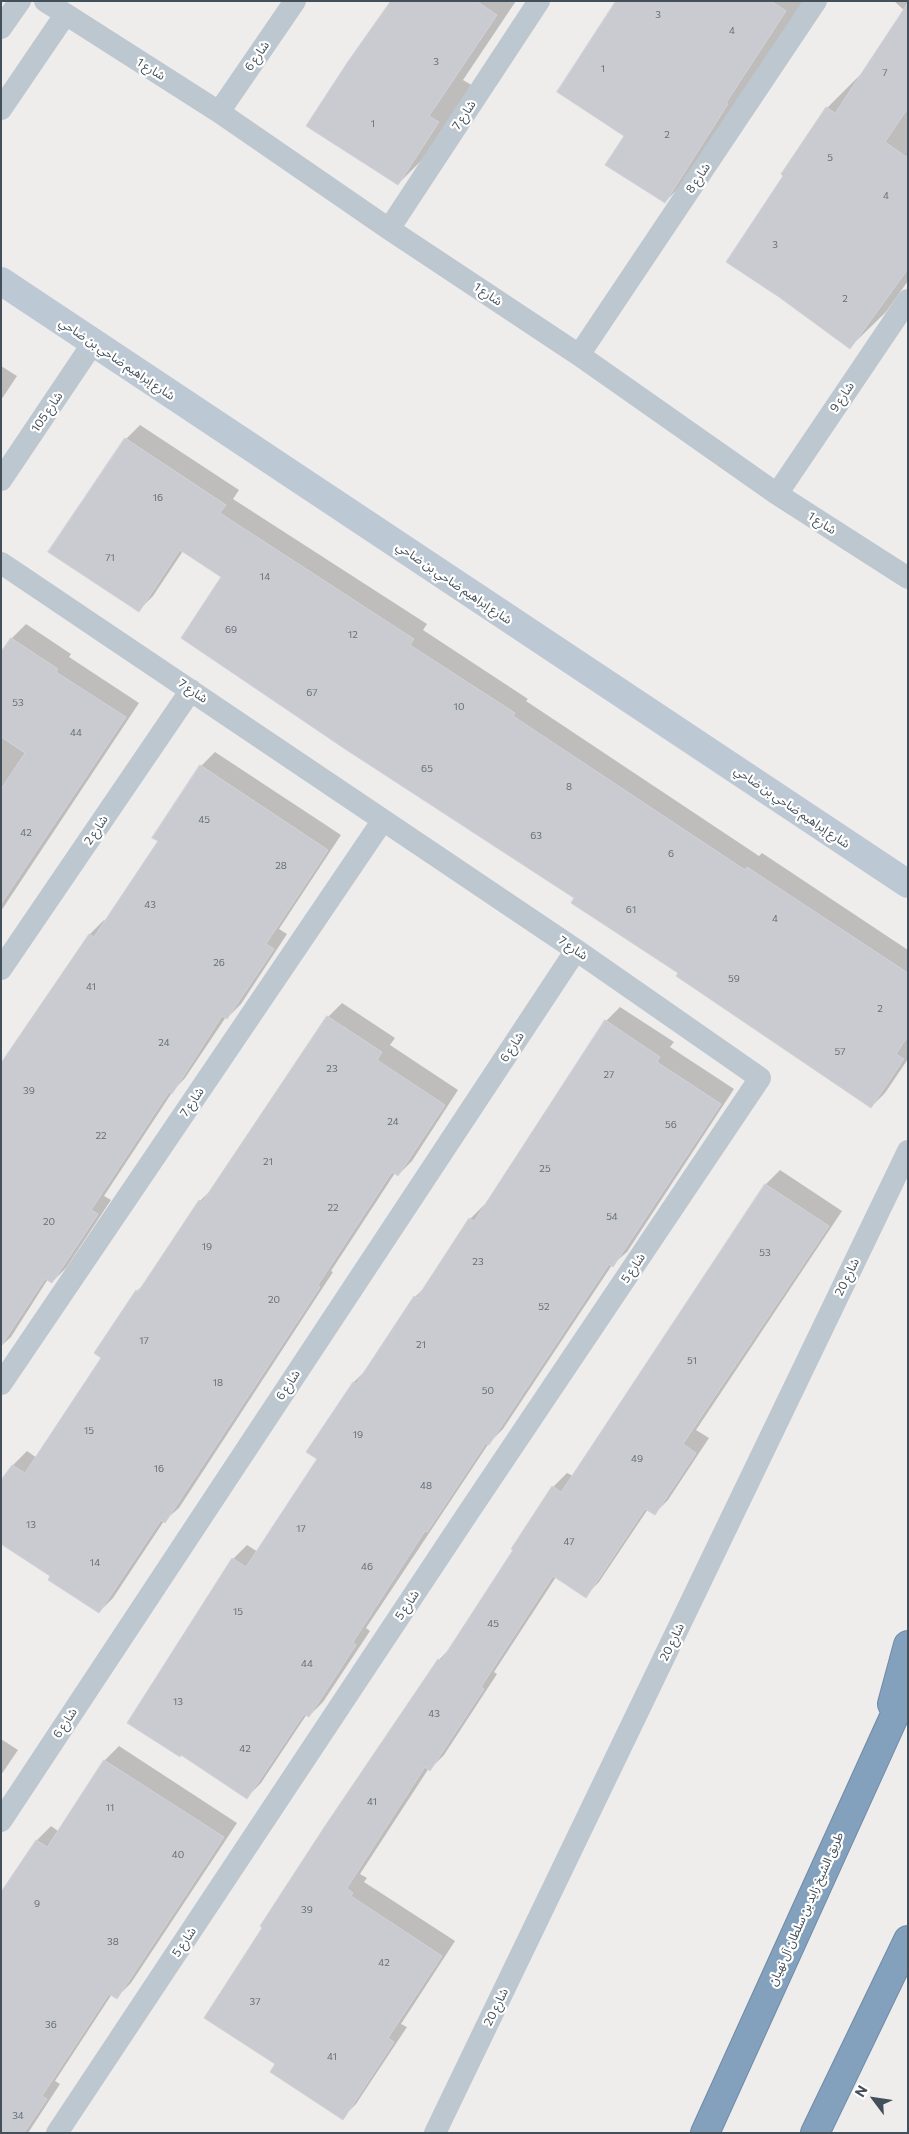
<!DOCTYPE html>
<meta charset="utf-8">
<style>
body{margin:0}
#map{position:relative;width:909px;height:2134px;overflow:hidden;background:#efecec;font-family:Commissioner,sans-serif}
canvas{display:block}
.frame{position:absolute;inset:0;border:2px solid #445059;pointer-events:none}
.north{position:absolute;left:849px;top:2074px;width:50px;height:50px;-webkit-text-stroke:4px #fff;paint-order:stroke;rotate:301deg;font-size:14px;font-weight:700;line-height:20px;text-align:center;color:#445059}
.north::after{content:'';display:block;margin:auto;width:18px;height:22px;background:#445059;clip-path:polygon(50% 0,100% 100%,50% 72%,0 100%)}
</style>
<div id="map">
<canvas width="909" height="2134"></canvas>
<div class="frame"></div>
<div class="north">N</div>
</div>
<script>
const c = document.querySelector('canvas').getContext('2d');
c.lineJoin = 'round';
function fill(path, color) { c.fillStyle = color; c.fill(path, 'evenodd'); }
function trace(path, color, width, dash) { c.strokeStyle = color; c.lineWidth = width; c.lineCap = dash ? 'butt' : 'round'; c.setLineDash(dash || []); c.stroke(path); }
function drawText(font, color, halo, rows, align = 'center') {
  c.font = font + ' Commissioner,"Noto Sans Arabic",sans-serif'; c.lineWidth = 4.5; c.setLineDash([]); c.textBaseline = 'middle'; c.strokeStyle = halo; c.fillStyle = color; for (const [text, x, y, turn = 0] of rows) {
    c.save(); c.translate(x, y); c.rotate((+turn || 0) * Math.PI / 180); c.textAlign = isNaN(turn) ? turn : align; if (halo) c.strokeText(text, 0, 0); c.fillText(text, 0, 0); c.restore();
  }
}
fill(new Path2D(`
 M 391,1 L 516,1 L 463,80 L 473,86 L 434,148 L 398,184 Z
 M 617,1 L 804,1 L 700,166 L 665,202 L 625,135 Z
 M 894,1 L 908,1 L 908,281 L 886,312 L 850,347 L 785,175 L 783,174 L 827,108 L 863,72 L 904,10 Z
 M 1,366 L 17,376 L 1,400 Z
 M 140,425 L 239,490 L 233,499 L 427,624 L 423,630 L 528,699 L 526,701 L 759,856 L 762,853 L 908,950 L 908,1059 L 885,1093 L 871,1107 L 576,898 L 223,577 L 183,551 L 153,596 L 139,610 L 126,439 Z
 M 26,624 L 71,654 L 69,657 L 139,703 L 1,911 L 1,654 L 12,638 Z
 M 215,752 L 341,835 L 279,929 L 287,934 L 241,1004 L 227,1018 L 226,1017 L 185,1078 L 173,1091 L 104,1196 L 111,1200 L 66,1268 L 52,1282 L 48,1279 L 11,1337 L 1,1346 L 1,1065 L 90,934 L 104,920 L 106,922 L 159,841 L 201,766 Z
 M 342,1003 L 395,1038 L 390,1045 L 458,1090 L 412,1161 L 398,1175 L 395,1173 L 331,1271 L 333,1272 L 179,1508 L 164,1521 L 113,1598 L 99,1612 L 52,1576 L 13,1465 L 27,1451 L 37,1458 L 103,1357 L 137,1291 L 146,1282 L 200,1201 L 214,1187 L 328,1017 Z
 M 620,1007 L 674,1042 L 670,1047 L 734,1089 L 627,1252 L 612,1265 L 503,1429 L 489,1443 L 366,1628 L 370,1631 L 323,1702 L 309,1716 L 307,1714 L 261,1783 L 247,1797 L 233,1559 L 247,1545 L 258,1552 L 319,1459 L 308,1452 L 354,1382 L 368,1368 L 415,1297 L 428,1284 L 470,1219 L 484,1205 L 486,1206 L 606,1021 Z
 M 780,1170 L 842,1211 L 696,1430 L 709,1438 L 668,1500 L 654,1514 L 648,1509 L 599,1582 L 585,1596 L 556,1577 L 494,1672 L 497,1674 L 444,1755 L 430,1769 L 429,1768 L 360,1874 L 367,1878 L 364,1882 L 455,1941 L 401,2024 L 407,2027 L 356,2104 L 342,2118 L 276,2064 L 205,2017 L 439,1660 L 450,1648 L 515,1550 L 513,1549 L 553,1487 L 567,1473 L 573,1476 L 766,1184 Z
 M 1,1739 L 18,1750 L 1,1775 Z
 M 119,1746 L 237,1823 L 131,1983 L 117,1997 L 112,1994 L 55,2081 L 60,2084 L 28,2133 L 1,2133 L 1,1895 L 37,1840 L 51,1826 L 58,1831 L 105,1760 Z`), '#0003');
const building = new Path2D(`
 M 391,1 L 476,1 L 497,15 L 429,116 L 439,122 L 398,185 L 306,126 L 347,63 Z
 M 616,1 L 771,1 L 786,11 L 726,103 L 728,104 L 665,203 L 605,165 L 624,136 L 557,92 Z
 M 908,3 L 908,108 L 885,142 L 908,158 L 908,269 L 850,349 L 779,297 L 726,262 L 783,176 L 781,174 L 826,107 L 835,113 Z
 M 125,438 L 226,505 L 220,513 L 414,639 L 410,645 L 515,713 L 513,716 L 745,870 L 747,867 L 908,973 L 908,1036 L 896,1054 L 904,1059 L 871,1108 L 676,976 L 678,973 L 571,903 L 574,898 L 345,749 L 181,638 L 221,577 L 180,550 L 139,612 L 48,552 Z
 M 11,638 L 58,669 L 56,672 L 126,717 L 1,904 L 1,789 L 25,753 L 1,737 L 1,652 Z
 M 200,765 L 328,850 L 266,944 L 274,949 L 227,1019 L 222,1016 L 172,1094 L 169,1092 L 91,1210 L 98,1214 L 52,1283 L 45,1279 L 1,1346 L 1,1063 L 89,934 L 94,937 L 158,841 L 152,838 Z
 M 327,1016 L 382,1052 L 377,1060 L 445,1105 L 398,1176 L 392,1172 L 318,1285 L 320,1287 L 165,1523 L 161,1520 L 99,1613 L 48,1580 L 50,1576 L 1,1544 L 1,1480 L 12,1465 L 25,1473 L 101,1358 L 94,1353 L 136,1290 L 138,1292 L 199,1200 L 202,1202 Z
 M 605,1020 L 660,1057 L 657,1062 L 721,1104 L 613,1267 L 609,1264 L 489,1445 L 486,1443 L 427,1532 L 425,1531 L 353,1642 L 356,1645 L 309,1717 L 304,1714 L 247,1799 L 181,1755 L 180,1757 L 127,1723 L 232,1558 L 246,1567 L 317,1459 L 306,1452 L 353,1382 L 356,1384 L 414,1296 L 417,1298 L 469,1218 L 474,1221 Z
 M 765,1184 L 829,1226 L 683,1444 L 696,1453 L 655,1515 L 645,1509 L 586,1598 L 553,1576 L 481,1687 L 484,1689 L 430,1771 L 425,1767 L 347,1888 L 353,1893 L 351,1896 L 442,1956 L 388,2038 L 394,2042 L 343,2120 L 270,2072 L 275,2064 L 204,2018 L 262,1928 L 260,1926 L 325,1826 L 438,1659 L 441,1661 L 513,1550 L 511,1549 L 552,1486 L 561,1492 Z
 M 104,1760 L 224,1837 L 117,1999 L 109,1994 L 42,2096 L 47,2099 L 24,2133 L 1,2133 L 1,1892 L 36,1840 L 47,1847 Z`);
fill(building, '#c9cbd1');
trace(building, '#d0d2d8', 1);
const highway = new Path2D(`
 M 892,1704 L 908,1645
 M 705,2133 L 908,1686
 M 815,2133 L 908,1940`);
trace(highway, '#6e8ba7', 30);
trace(new Path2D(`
 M 45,1 L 219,112 L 389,229 L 579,355 L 777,494 L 908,578
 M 1,28 L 20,1
 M 1,109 L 65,15
 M 219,112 L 295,1
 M 389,229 L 539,1
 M 579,355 L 816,1
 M 1,480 L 93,343
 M 777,494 L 908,300
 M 1,563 L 576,950 L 760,1078 L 468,1513 L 57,2133
 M 1,969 L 191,690
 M 1,1384 L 383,820
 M 1,1821 L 576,950
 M 435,2133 L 908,1151`), '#bcc7cf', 22);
trace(new Path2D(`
 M 1,281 L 908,884`), '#bcc8d4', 28);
trace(highway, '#83a0bc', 28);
drawText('10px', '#656f77', null, [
 ["3",658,15],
 ["4",732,31],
 ["3",436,62],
 ["1",603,69],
 ["7",885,73],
 ["1",373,124],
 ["2",667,135],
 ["5",830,158],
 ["4",886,196],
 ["3",775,245],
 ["2",845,299],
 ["16",158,498],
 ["71",110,558],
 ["14",265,577],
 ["69",231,630],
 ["12",353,635],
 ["67",312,693],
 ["53",18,703],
 ["10",459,707],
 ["44",76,733],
 ["65",427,769],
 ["8",569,787],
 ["45",204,820],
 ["42",26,833],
 ["63",536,836],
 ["6",671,854],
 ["28",281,866],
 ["43",150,905],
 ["61",631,910],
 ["4",775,919],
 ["26",219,963],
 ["59",734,979],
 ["41",91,987],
 ["2",880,1009],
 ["24",164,1043],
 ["57",840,1052],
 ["23",332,1069],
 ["27",609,1075],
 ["39",29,1091],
 ["24",393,1122],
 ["56",671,1125],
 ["22",101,1136],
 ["21",268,1162],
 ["25",545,1169],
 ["22",333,1208],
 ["54",612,1217],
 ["20",49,1222],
 ["19",207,1247],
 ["53",765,1253],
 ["23",478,1262],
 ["20",274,1300],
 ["52",544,1307],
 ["17",144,1341],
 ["21",421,1345],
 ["51",692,1361],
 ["18",218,1383],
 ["50",488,1391],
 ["15",89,1431],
 ["19",358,1435],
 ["49",637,1459],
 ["16",159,1469],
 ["48",426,1486],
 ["13",31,1525],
 ["17",301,1529],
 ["47",569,1542],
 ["14",95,1563],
 ["46",367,1567],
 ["15",238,1612],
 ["45",493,1624],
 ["44",307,1664],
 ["13",178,1702],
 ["43",434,1714],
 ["42",245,1749],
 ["41",372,1802],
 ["11",110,1808],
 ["40",178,1855],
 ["9",37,1904],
 ["39",307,1910],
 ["38",113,1942],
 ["42",384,1963],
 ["37",255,2002],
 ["36",51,2025],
 ["41",332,2057],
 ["34",18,2116]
]);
drawText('12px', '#445059', '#fff', [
 ["شارع 6",257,56,-55],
 ["شارع 1",151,69,32],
 ["شارع 7",464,115,-57],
 ["شارع 8",698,178,-56],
 ["شارع 1",488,294,34],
 ["شارع إبراهيم ضاحي بن ضاحي",117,359,34],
 ["شارع 9",842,397,-56],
 ["شارع 105",47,412,-56],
 ["شارع 1",822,523,33],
 ["شارع إبراهيم ضاحي بن ضاحي",454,583,34],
 ["شارع 7",193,691,34],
 ["شارع إبراهيم ضاحي بن ضاحي",792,807,34],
 ["شارع 2",96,830,-56],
 ["شارع 7",573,948,34],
 ["شارع 6",512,1047,-57],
 ["شارع 7",192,1102,-56],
 ["شارع 5",633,1268,-56],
 ["شارع 20",847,1277,-64],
 ["شارع 6",288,1385,-57],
 ["شارع 5",407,1605,-56],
 ["شارع 20",672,1642,-64],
 ["شارع 6",65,1723,-57],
 ["طريق الشيخ زايد بن سلطان آل نهيان",806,1909,-66],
 ["شارع 5",184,1942,-56],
 ["شارع 20",496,2007,-64]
]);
</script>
